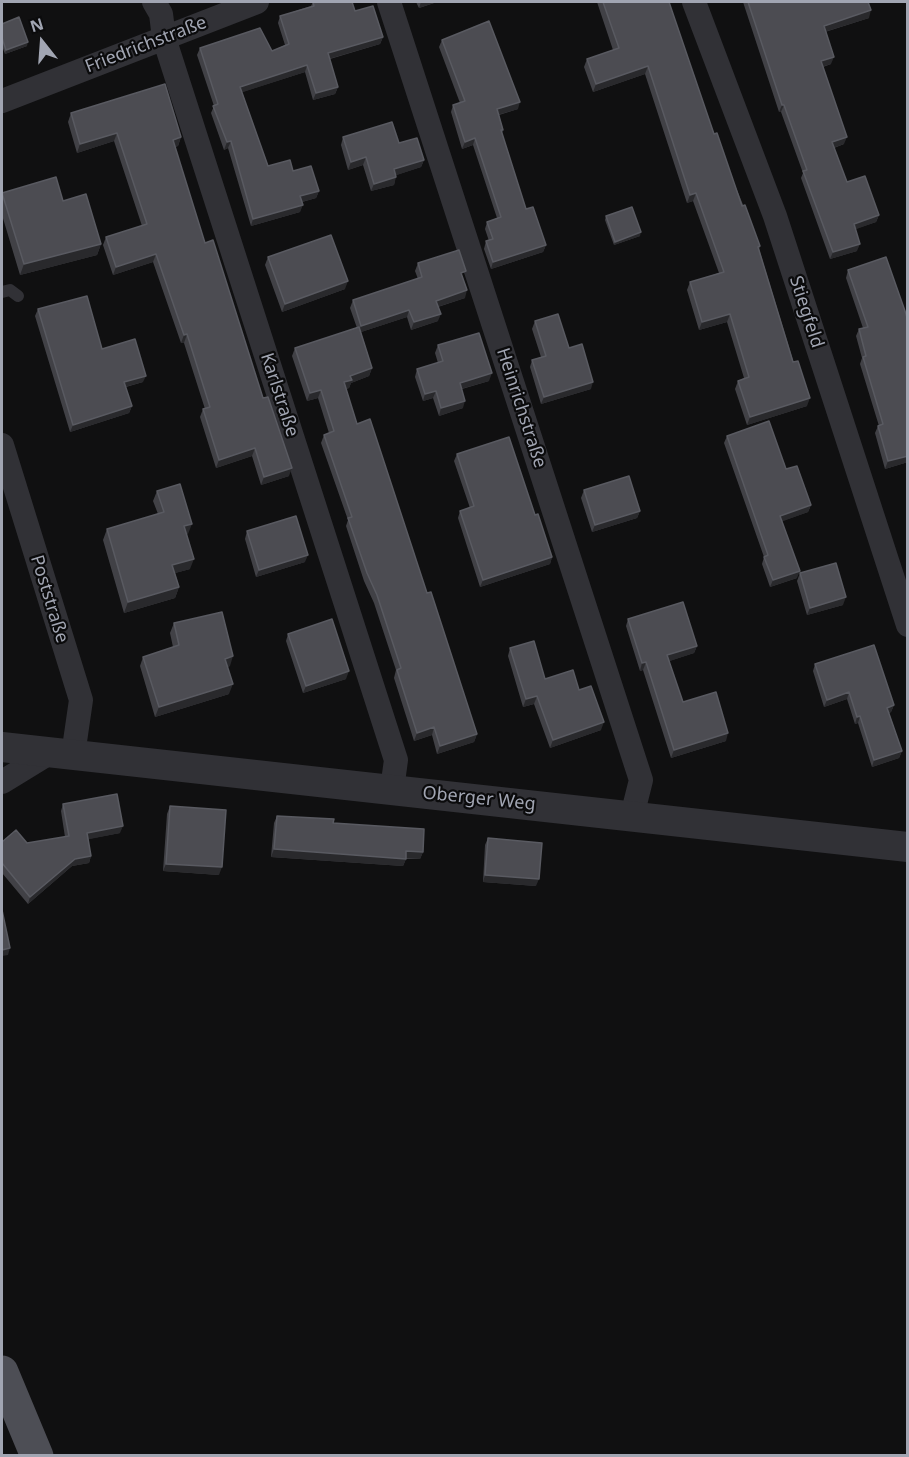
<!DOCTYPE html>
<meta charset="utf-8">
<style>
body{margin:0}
#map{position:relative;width:909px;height:1457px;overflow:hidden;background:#101011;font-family:"Noto Sans",sans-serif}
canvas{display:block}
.frame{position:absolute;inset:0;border:3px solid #a1a5b2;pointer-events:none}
.north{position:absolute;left:12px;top:12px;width:60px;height:60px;-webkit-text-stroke:4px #0b0b0c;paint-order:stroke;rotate:343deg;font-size:16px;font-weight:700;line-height:24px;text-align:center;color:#a1a5b2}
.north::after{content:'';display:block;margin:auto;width:21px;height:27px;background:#a1a5b2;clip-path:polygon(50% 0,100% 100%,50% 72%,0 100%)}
</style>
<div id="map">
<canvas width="909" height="1457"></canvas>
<div class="frame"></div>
<div class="north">N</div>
</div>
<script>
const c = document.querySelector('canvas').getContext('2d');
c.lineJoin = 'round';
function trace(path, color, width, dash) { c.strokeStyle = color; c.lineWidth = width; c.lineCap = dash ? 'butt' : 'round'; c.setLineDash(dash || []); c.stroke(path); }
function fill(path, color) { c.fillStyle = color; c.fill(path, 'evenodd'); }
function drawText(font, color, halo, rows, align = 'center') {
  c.font = font + ' "Noto Sans",sans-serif'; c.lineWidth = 4.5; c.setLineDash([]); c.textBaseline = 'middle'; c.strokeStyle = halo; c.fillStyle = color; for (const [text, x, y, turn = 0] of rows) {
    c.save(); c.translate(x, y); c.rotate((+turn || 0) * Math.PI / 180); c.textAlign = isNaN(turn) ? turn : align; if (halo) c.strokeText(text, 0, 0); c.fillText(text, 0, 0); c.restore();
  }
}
trace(new Path2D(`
 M 2,292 L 10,290 L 18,296`), '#313136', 12);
trace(new Path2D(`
 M 154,2 L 161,14 L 164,38 L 396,760 L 392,789
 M 389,2 L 641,780 L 632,816
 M 694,2 L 775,216 L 908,625
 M 2,101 L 257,2
 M 2,445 L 81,700 L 73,755
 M 2,782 L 51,752`), '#313136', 24);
trace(new Path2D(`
 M 2,747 L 908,847`), '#313136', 30);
trace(new Path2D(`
 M 2,1372 L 37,1456`), '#4d4e55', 33);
fill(new Path2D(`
 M 313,2 L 355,11 L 383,37 L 380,44 L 330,59 L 338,87 L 335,94 L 313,100 L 305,72 L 242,92 L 268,166 L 293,171 L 319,191 L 316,198 L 302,202 L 300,212 L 251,226 L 228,148 L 224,150 L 211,113 L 214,106 L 197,55 L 200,48 L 272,51 L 285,45 L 278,23 L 280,16 L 311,6 Z
 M 416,2 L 437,2 L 419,8 Z
 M 597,2 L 669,2 L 714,134 L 760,246 L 759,249 L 807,406 L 747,425 L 735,389 L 738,381 L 744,378 L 727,322 L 699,330 L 687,290 L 690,282 L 719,273 L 693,201 L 687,203 L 645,74 L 593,92 L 584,67 L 587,59 L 613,50 Z
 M 743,2 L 818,2 L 869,18 L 825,32 L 831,64 L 823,67 L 844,144 L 834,148 L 847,182 L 879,215 L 876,222 L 855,229 L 857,251 L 830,259 L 801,178 L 803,173 L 781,112 L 779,112 Z
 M 2,24 L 27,46 L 5,54 L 2,46 Z
 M 442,40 L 518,109 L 499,115 L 503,130 L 502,133 L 526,209 L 546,245 L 543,252 L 491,269 L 484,249 L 486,241 L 489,241 L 485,229 L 487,222 L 497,218 L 473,145 L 462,149 L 451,112 L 453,105 L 460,103 L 439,47 Z
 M 71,113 L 181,137 L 178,146 L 175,147 L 205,243 L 263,398 L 289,476 L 261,485 L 252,456 L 216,468 L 200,417 L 203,409 L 205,409 L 184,343 L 181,343 L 153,262 L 113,275 L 103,245 L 106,237 L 142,226 L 114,141 L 77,153 L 68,122 Z
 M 343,137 L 399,143 L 424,160 L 421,167 L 396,175 L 394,185 L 371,191 L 363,165 L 348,170 L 341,145 Z
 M 2,193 L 63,201 L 101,244 L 97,255 L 20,275 L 2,215 Z
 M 606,216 L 640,236 L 614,245 L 605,220 Z
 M 268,257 L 345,289 L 282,312 L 265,265 Z
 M 418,263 L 463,278 L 465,298 L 438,307 L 438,321 L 411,330 L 407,317 L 361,332 L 372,368 L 369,376 L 351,383 L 349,388 L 346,389 L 357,424 L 427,593 L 477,734 L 474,742 L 437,754 L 432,735 L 414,741 L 394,678 L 396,670 L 374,603 L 364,581 L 346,526 L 348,520 L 321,443 L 324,435 L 329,433 L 318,398 L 307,401 L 292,356 L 295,348 L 357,328 L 350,308 L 353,300 L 418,279 L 415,271 Z
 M 848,270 L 908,321 L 908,462 L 885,469 L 875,433 L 878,426 L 879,426 L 860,364 L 862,358 L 856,336 L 859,329 L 863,328 L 846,278 Z
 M 38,309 L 102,349 L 143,382 L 126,387 L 132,406 L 129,413 L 70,432 L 35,316 Z
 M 535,321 L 569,348 L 591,389 L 541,404 L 530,367 L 532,360 L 541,357 L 532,329 Z
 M 438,345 L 489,381 L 462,389 L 463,408 L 439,416 L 433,398 L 423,401 L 415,377 L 417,369 L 438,363 L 435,353 Z
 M 727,436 L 786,469 L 811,505 L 808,512 L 782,521 L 797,578 L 770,587 L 762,564 L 764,557 L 724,443 Z
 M 457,454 L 552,557 L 550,564 L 480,587 L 458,518 L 460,511 L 470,508 L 454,461 Z
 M 584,490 L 640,511 L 637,518 L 592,532 L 581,498 Z
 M 157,491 L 188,534 L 187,534 L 190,569 L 175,573 L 179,587 L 175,598 L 124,613 L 103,540 L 107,529 L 158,514 L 153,501 Z
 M 247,531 L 305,562 L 256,577 L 245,539 Z
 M 800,573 L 843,605 L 807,615 L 797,581 Z
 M 628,619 L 697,646 L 694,653 L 669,661 L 683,702 L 726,741 L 671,758 L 643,670 L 640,671 L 626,626 Z
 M 174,623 L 230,666 L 227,667 L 229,694 L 155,717 L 140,666 L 143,657 L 173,647 L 170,633 Z
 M 288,634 L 346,679 L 303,693 L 286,641 Z
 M 510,648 L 545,679 L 579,690 L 601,730 L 550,748 L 534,704 L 523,707 L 508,656 Z
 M 815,664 L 894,705 L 891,712 L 889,713 L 902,751 L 899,758 L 872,767 L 858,723 L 855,724 L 847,699 L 824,707 L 813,671 Z
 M 63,804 L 120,833 L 88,839 L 91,856 L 89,863 L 72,866 L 28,904 L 2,873 L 2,842 L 27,843 L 65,837 L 61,811 Z
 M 170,806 L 219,875 L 163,871 L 167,814 Z
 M 277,816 L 333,823 L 423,852 L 420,859 L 406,859 L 403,866 L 271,857 L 274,823 Z
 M 488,838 L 536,886 L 483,882 L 485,845 Z`), '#414146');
fill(new Path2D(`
 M 421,2 L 437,2 L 419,8 Z
 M 871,10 L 869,18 L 821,33 L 824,26 Z
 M 383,37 L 380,44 L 325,60 L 328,53 Z
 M 28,42 L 27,46 L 5,54 L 6,50 Z
 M 834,57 L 831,64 L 818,68 L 821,61 Z
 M 307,65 L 305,72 L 237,94 L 240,87 Z
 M 648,66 L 645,74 L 593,92 L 596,84 Z
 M 338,87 L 335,94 L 313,100 L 316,93 Z
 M 520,102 L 518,109 L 494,116 L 497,109 Z
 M 782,105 L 784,105 L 781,112 L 779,112 Z
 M 117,133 L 114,141 L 77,153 L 80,144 Z
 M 181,137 L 178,146 L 170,148 L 173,140 Z
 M 847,137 L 844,144 L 830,149 L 832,142 Z
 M 475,138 L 473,145 L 462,149 L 465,142 Z
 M 231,141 L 228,148 L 224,150 L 227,142 Z
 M 366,157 L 363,165 L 348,170 L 351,162 Z
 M 424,160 L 421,167 L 391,177 L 394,169 Z
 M 396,177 L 394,185 L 371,191 L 374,184 Z
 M 319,191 L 316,198 L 298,203 L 300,196 Z
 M 696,193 L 693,201 L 687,203 L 690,195 Z
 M 303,205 L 300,212 L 251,226 L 253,219 Z
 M 879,215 L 876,222 L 851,231 L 854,224 Z
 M 641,232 L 640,236 L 614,245 L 615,242 Z
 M 101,244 L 97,255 L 20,275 L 24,264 Z
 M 860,244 L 857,251 L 830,259 L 833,252 Z
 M 546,245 L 543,252 L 491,269 L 493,262 Z
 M 156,254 L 153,262 L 113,275 L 116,267 Z
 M 348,281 L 345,289 L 282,312 L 285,304 Z
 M 467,290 L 465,298 L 434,308 L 436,301 Z
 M 409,310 L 407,317 L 358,333 L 361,326 Z
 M 441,314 L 438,321 L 411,330 L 414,322 Z
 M 730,314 L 727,322 L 699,330 L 702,322 Z
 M 187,334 L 184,343 L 181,343 L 184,335 Z
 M 372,368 L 369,376 L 351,383 L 349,388 L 341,391 L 344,382 L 350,376 Z
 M 492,373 L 489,381 L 457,390 L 460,383 Z
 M 146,376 L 143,382 L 121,388 L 124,382 Z
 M 593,382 L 591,389 L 541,404 L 544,397 Z
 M 321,390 L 318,398 L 307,401 L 310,393 Z
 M 436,391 L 433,398 L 423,401 L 425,394 Z
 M 810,398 L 807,406 L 747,425 L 750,417 Z
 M 465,401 L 463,408 L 439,416 L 441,408 Z
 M 132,406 L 129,413 L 70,432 L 73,425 Z
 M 255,448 L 252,456 L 216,468 L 219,460 Z
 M 908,456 L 908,462 L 885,469 L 888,461 Z
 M 292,468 L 289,476 L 261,485 L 264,477 Z
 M 811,505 L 808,512 L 778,523 L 780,516 Z
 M 640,511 L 637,518 L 592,532 L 595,525 Z
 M 192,524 L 188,534 L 180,537 L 184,526 Z
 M 308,555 L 305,562 L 256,577 L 259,570 Z
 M 552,557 L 550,564 L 480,587 L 483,580 Z
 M 194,559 L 190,569 L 168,575 L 172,565 Z
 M 800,571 L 797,578 L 770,587 L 773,580 Z
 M 179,587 L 175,598 L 124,613 L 128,602 Z
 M 846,597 L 843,605 L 807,615 L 810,608 Z
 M 697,646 L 694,653 L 664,663 L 667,655 Z
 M 233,656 L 230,666 L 221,669 L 225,659 Z
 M 646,662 L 643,670 L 640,671 L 642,663 Z
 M 349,671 L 346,679 L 303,693 L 306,686 Z
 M 233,684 L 229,694 L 155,717 L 159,707 Z
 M 849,692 L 847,699 L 824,707 L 827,700 Z
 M 537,696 L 534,704 L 523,707 L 526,699 Z
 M 894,705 L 891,712 L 885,714 L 887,708 Z
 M 860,716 L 858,723 L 855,724 L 857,717 Z
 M 604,722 L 601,730 L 550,748 L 553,740 Z
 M 434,727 L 432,735 L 414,741 L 417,733 Z
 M 728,733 L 726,741 L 671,758 L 674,750 Z
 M 477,734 L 474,742 L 437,754 L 440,746 Z
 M 902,751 L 899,758 L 872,767 L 874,760 Z
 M 123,826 L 120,833 L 85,840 L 87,833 Z
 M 274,849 L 406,859 L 403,866 L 271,857 Z
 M 406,851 L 423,852 L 420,859 L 404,858 Z
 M 91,856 L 89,863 L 72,866 L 28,904 L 30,897 L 75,859 Z
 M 166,864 L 222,867 L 219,875 L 163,871 Z
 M 485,875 L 539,879 L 536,886 L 483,882 Z
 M 10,948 L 8,955 L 2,956 L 2,950 Z`), '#29292c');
const building = new Path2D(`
 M 313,2 L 352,2 L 355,11 L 373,6 L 383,37 L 328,53 L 338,87 L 316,93 L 307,65 L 240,87 L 268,166 L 290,160 L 293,171 L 311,166 L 319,191 L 300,196 L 303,205 L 253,219 L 231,141 L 227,142 L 213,106 L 218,104 L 200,48 L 260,28 L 272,51 L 289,44 L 280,16 L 314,6 Z
 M 603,2 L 669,2 L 714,134 L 717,133 L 742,206 L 745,205 L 760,246 L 758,247 L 793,362 L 798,361 L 810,398 L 750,417 L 738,381 L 749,377 L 730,314 L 702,322 L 690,282 L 724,272 L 696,193 L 690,195 L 648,66 L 596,84 L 587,59 L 619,48 Z
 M 748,2 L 868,2 L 871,10 L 824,26 L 834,57 L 821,61 L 847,137 L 832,142 L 847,182 L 865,176 L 879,215 L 854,224 L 860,244 L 833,252 L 803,171 L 807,170 L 784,105 L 782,105 Z
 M 19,17 L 28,42 L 6,50 L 2,38 L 2,24 Z
 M 489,21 L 520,102 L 497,109 L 503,130 L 501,130 L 526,209 L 533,207 L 546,245 L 493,262 L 486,241 L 493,239 L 487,222 L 501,217 L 475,138 L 465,142 L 453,105 L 465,101 L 442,40 Z
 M 165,84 L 181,137 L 173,140 L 205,243 L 213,240 L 263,398 L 268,397 L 292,468 L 264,477 L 255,448 L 219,460 L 203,409 L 210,407 L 187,334 L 184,335 L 156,254 L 116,267 L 106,237 L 147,224 L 117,133 L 80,144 L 71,113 Z
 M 392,122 L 399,143 L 417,138 L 424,160 L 394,169 L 396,177 L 374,184 L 366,157 L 351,162 L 343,137 Z
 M 56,177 L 63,201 L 86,194 L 101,244 L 24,264 L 2,193 Z
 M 632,207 L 641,232 L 615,242 L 606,216 Z
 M 331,235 L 348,281 L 285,304 L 268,257 Z
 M 459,250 L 466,271 L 461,273 L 467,290 L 436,301 L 441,314 L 414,322 L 409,310 L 361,326 L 353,300 L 422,277 L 418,263 Z
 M 886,257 L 905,311 L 908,321 L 908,456 L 888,461 L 878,426 L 883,424 L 863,357 L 866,356 L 859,329 L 868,327 L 848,270 Z
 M 87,296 L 102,349 L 135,339 L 146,376 L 124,382 L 132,406 L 73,425 L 38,309 Z
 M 558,314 L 569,348 L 582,344 L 593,382 L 544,397 L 532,360 L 546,356 L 535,321 Z
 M 359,327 L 372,368 L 350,376 L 352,380 L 344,382 L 357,424 L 370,419 L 427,593 L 431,592 L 477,734 L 440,746 L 434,727 L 417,733 L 397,670 L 401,668 L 377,595 L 367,573 L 348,518 L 352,517 L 324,435 L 334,431 L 321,390 L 310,393 L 295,348 Z
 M 479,333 L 492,373 L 460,383 L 465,401 L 441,408 L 436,391 L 425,394 L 417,369 L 443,361 L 438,345 Z
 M 769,421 L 786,469 L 797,466 L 811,505 L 780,516 L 800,571 L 773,580 L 764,557 L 768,555 L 727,436 Z
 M 509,437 L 535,515 L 538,514 L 552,557 L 483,580 L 460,511 L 474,506 L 457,454 Z
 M 629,476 L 640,511 L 595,525 L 584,490 Z
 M 180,484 L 192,524 L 184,526 L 194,559 L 172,565 L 179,587 L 128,602 L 107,529 L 164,512 L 157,491 Z
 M 296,516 L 308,555 L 259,570 L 247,531 Z
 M 836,563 L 846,597 L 810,608 L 800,573 Z
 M 683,602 L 697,646 L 667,655 L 683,702 L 716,692 L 728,733 L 674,750 L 646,662 L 642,663 L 628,619 Z
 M 222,612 L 233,656 L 225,659 L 233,684 L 159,707 L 143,657 L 179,645 L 174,623 Z
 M 332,619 L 349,671 L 306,686 L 288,634 Z
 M 534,641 L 545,679 L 573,670 L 579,690 L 591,686 L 604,722 L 553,740 L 537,696 L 526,699 L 510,648 Z
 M 874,645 L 894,705 L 887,708 L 902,751 L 874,760 L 860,716 L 857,717 L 849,692 L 827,700 L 815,664 Z
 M 117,794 L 123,826 L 87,833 L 91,856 L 75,859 L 30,897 L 2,863 L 2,842 L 16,830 L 27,843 L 69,836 L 63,804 Z
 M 170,806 L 226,810 L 222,867 L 166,864 Z
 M 277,816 L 334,819 L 333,823 L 424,829 L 423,852 L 406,851 L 406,859 L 274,849 Z
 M 488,838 L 542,843 L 539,879 L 485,875 Z
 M 2,910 L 10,948 L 2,950 Z`);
fill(building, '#4c4c52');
trace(building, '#595a61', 1.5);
drawText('18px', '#a1a5b2', '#0b0b0c', [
 ["Friedrichstraße",146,45,-21],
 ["Stiegfeld",806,312,72],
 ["Karlstraße",279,395,72],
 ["Heinrichstraße",521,408,72],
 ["Poststraße",49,599,73],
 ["Oberger Weg",479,799,6]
]);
</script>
